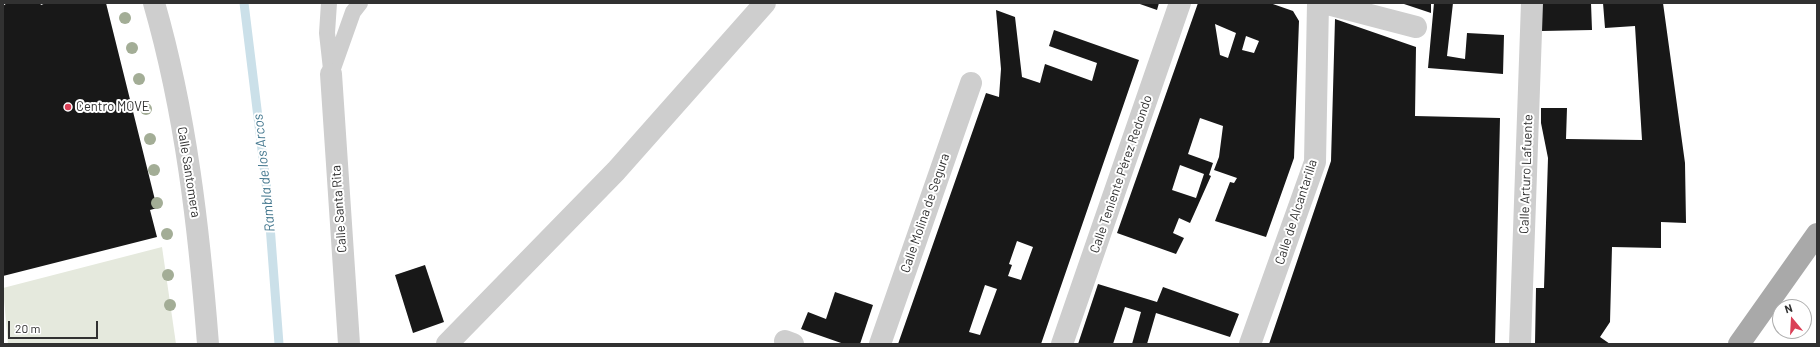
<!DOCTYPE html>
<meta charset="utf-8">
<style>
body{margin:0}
#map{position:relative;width:1820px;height:347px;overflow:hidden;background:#fff;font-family:Barlow,sans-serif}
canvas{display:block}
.frame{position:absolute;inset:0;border:4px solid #313131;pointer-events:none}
.north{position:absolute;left:1772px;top:299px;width:40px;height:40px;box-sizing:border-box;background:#fff;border:1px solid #adadad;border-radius:50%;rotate:342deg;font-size:11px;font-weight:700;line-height:16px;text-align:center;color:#313131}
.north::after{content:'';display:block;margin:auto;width:14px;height:18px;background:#da4057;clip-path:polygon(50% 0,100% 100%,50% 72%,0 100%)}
.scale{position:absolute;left:8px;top:321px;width:90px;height:18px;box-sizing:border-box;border:2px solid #313131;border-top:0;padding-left:5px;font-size:12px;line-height:14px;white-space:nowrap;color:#313131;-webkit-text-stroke:3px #fff;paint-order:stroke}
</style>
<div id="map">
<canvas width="1820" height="347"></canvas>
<div class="frame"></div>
<div class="north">N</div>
<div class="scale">20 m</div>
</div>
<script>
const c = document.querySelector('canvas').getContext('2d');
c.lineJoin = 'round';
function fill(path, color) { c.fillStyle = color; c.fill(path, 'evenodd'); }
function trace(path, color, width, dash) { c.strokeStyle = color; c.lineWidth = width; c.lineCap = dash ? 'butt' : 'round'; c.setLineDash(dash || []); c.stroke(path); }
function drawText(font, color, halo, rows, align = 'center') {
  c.font = font + ' Barlow,sans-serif'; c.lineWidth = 4; c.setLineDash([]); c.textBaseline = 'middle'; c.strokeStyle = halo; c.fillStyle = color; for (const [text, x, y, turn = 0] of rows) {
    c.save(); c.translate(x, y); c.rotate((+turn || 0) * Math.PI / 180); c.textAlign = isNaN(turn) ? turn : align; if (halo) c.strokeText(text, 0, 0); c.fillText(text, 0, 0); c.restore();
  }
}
fill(new Path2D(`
 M 162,247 L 176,344 L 8,344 L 3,288 Z`), '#e5e9dd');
trace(new Path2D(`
 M 244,3 L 268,199 L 279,344`), '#cbe0e9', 9);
fill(new Path2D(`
 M 7,3 L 40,3 L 41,5 L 46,3 L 106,3 L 157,208 L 150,210 L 157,237 L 3,276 L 3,6 Z
 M 1137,3 L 1159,3 L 1157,10 Z
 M 1198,3 L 1270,3 L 1293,11 L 1299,21 L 1294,158 L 1266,237 L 1215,221 L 1230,182 L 1234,183 L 1237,178 L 1214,170 L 1219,157 L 1223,126 L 1200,118 L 1188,154 L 1213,163 L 1209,175 L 1211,176 L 1190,223 L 1179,218 L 1173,233 L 1184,238 L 1176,254 L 1117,233 ZM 1215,24 L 1236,33 L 1228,58 L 1220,55 ZM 1246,36 L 1259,41 L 1254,53 L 1242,50 ZM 1180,165 L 1204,174 L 1196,198 L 1172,190 Z
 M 1401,3 L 1431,3 L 1431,13 Z
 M 1434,3 L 1453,3 L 1447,56 L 1465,59 L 1467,33 L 1504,35 L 1503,74 L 1428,68 Z
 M 1542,3 L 1591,3 L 1592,30 L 1542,31 Z
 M 1603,3 L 1663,3 L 1685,163 L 1686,223 L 1661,222 L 1661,248 L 1612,247 L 1610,322 L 1600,337 L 1610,344 L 1535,344 L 1536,288 L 1544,288 L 1548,158 L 1541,123 L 1541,108 L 1567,108 L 1566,139 L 1642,140 L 1635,26 L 1605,28 Z
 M 996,10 L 1015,17 L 1022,77 L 1040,83 L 1045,64 L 1092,81 L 1097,63 L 1049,46 L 1054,30 L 1139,60 L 1041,344 L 898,344 L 986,93 L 999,97 L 1001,69 ZM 1017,241 L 1033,247 L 1021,280 L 1008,276 L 1012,265 L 1009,264 ZM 985,285 L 997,289 L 980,335 L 969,332 Z
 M 1335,19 L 1416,47 L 1415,116 L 1500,118 L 1495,344 L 1269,344 L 1331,161 Z
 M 425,265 L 444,322 L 413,333 L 395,275 Z
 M 1098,284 L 1157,302 L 1163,287 L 1239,314 L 1230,337 L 1156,313 L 1147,344 L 1132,344 L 1141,312 L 1125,307 L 1113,344 L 1078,344 Z
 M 835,292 L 873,305 L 860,344 L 844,344 L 801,329 L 808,312 L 826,319 Z`), '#181818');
trace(new Path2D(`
 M 329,3 L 327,33 L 331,69
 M 331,74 L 353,12 L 360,3`), '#cecece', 16);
trace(new Path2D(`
 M 154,3 C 186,114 199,229 208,344
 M 1324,3 L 1416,27
 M 331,74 L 349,344
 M 785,341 L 793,344
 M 447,344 L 616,171 L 765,3
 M 880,344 L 971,83
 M 1062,344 L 1180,3
 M 1250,344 L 1315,162 L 1318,3
 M 1520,344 L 1532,3`), '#cecece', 22);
trace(new Path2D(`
 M 1739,344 L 1817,234`), '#a9a9a9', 22);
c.fillStyle = '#a3ad96';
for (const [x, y] of [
 [125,18],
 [132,48],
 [139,79],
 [146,109],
 [150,139],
 [154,170],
 [157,203],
 [167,234],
 [168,275],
 [170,305]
]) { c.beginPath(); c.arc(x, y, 6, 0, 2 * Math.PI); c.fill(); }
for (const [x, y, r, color] of [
 [68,107,4,"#da4057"]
]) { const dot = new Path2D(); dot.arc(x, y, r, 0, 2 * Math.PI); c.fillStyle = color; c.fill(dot); trace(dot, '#fff', 1.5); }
drawText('13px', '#313131', '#fff', [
 ["Centro MOVE",76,107]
], 'left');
drawText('13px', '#313131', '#fff', [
 ["Calle Santomera",189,172,81],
 ["Calle Teniente Pérez Redondo",1121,174,-71],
 ["Calle Arturo Lafuente",1526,174,-88],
 ["Calle Santa Rita",339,209,-94],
 ["Calle de Alcantarilla",1296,212,-72],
 ["Calle Molina de Segura",925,213,-71]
]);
drawText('italic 14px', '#43778e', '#fff', [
 ["Rambla de los Arcos",264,173,-96]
]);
</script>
